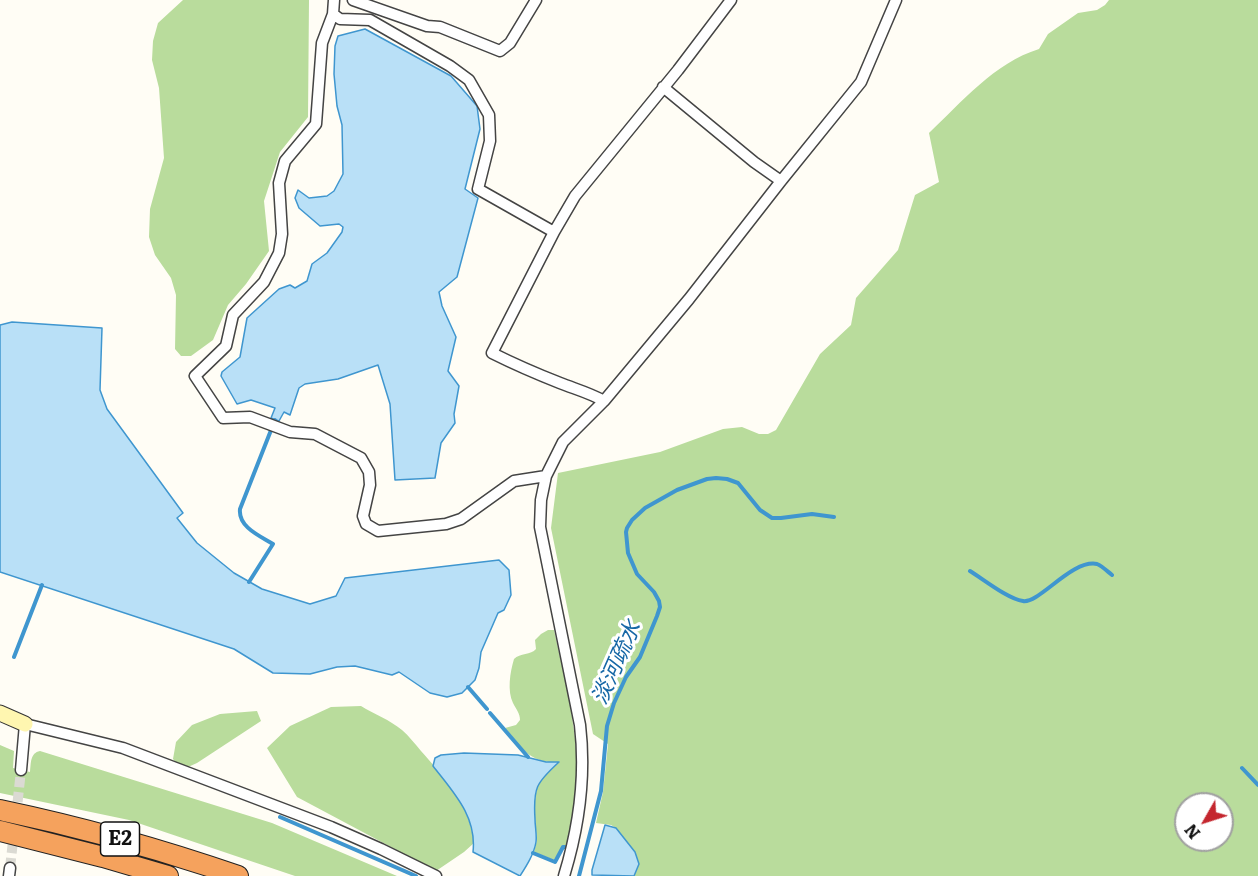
<!DOCTYPE html>
<meta charset="utf-8">
<style>
body{margin:0}
#map{position:relative;width:1258px;height:876px;overflow:hidden;background:#fffdf5;font-family:Literata,serif}
canvas{display:block}
.north{position:absolute;left:1174px;top:792px;width:60px;height:60px;box-sizing:border-box;background:#fff;border:2px solid #a0a0a0;border-radius:50%;rotate:231deg;font-size:16px;font-weight:700;line-height:24px;text-align:center;color:#111}
.north::after{content:'';display:block;margin:auto;width:21px;height:27px;background:#c4262e;clip-path:polygon(50% 0,100% 100%,50% 72%,0 100%)}
</style>
<div id="map">
<canvas width="1258" height="876"></canvas>
<div class="north">N</div>
</div>
<script>
const c = document.querySelector('canvas').getContext('2d');
c.lineJoin = 'round';
function fill(path, color) { c.fillStyle = color; c.fill(path, 'evenodd'); }
function trace(path, color, width, dash) { c.strokeStyle = color; c.lineWidth = width; c.lineCap = dash ? 'butt' : 'round'; c.setLineDash(dash || []); c.stroke(path); }
function drawText(font, color, halo, rows, align = 'center') {
  c.font = font + ' Literata,"Noto Sans JP",serif'; c.lineWidth = 6; c.setLineDash([]); c.textBaseline = 'middle'; c.strokeStyle = halo; c.fillStyle = color; for (const [text, x, y, turn = 0] of rows) {
    c.save(); c.translate(x, y); c.rotate((+turn || 0) * Math.PI / 180); c.textAlign = isNaN(turn) ? turn : align; if (halo) c.strokeText(text, 0, 0); c.fillText(text, 0, 0); c.restore();
  }
}
fill(new Path2D(`
 M 183,0 L 309,0 L 308,117 L 280,152 L 264,201 L 269,251 L 246,284 L 228,305 L 213,340 L 191,356 L 181,356 L 175,349 L 176,295 L 171,278 L 155,255 L 149,237 L 150,209 L 164,158 L 159,88 L 152,60 L 153,41 L 158,23 Z
 M 1109,0 L 1258,0 L 1258,876 L 634,876 L 639,864 L 635,852 L 616,828 L 611,825 L 596,823 L 603,792 L 608,744 L 593,734 L 551,528 L 558,473 L 660,452 L 723,429 L 742,427 L 759,434 L 768,434 L 776,430 L 820,354 L 851,325 L 856,298 L 898,250 L 915,195 L 939,182 L 929,133 C 962,102 994,63 1039,49 L 1048,34 L 1078,13 L 1097,10 L 1105,5 ZM 1186,804 L 1222,804 L 1222,840 L 1186,840 Z
 M 548,630 L 554,630 C 565,681 579,733 577,786 C 576,806 571,826 567,846 L 563,845 L 554,860 L 534,852 L 537,840 L 534,806 L 537,787 L 543,777 L 558,763 C 527,761 524,750 505,728 L 516,725 L 520,720 C 520,713 516,709 513,703 C 507,691 510,672 514,659 C 520,653 531,655 536,649 L 535,640 L 541,634 Z
 M 361,706 C 374,714 390,720 402,730 C 409,736 415,744 421,751 C 445,778 470,806 474,843 L 464,852 L 436,871 L 297,797 L 267,748 L 290,726 L 331,707 Z
 M 257,711 L 261,721 L 197,763 L 188,767 L 178,765 L 173,759 L 176,742 L 192,725 L 220,714 Z
 M 0,745 L 14,751 L 13,768 L 30,772 C 31,763 30,753 40,751 L 272,823 L 397,876 L 295,876 L 129,820 L 0,793 Z`), '#b9dc9c');
const water = new Path2D(`
 M 365,29 L 451,76 L 477,106 L 480,129 L 465,189 L 478,198 L 457,277 L 439,292 L 442,306 L 456,337 L 448,371 L 459,386 L 454,414 L 455,423 L 441,443 L 435,478 L 395,480 L 390,404 L 378,365 L 338,379 L 305,384 L 299,388 L 290,415 L 284,412 L 279,421 L 271,418 L 275,408 L 251,400 L 237,404 L 221,376 L 222,372 L 240,357 L 247,318 L 279,289 L 290,285 L 295,288 L 307,281 L 312,264 L 327,253 L 342,232 L 343,227 L 339,224 L 320,226 L 299,208 L 295,198 L 298,190 L 309,198 L 327,196 L 334,191 L 343,174 L 342,125 L 337,106 L 334,74 L 335,46 L 338,36 Z
 M 12,322 L 102,328 L 100,390 L 107,409 L 183,513 L 177,518 L 197,543 L 234,573 L 262,589 L 310,604 L 336,596 L 345,578 L 499,560 L 509,570 L 511,595 L 504,610 L 498,613 L 481,652 L 479,668 L 475,680 L 462,693 L 447,697 L 430,693 L 399,672 L 392,675 L 355,666 L 337,667 L 310,674 L 273,673 L 234,649 L 0,572 L 0,325 Z
 M 464,753 L 518,755 L 546,762 L 559,762 C 536,783 533,788 535,819 C 535,826 537,835 536,842 C 534,854 527,865 520,876 L 473,852 C 477,816 453,792 433,766 L 435,758 L 441,755 Z
 M 605,825 L 616,828 L 635,852 L 639,864 L 634,876 L 592,875 L 592,870 Z`);
fill(water, '#b9e0f7');
trace(water, '#3f96cf', 1.5);
trace(new Path2D(`
 M 970,571 C 983,579 1008,599 1023,601 C 1039,604 1072,559 1097,564 C 1102,566 1107,571 1112,575
 M 249,582 L 273,544 C 260,536 238,527 240,509 L 275,420
 M 14,657 L 42,585
 M 468,687 L 487,709
 M 490,713 L 528,757
 M 1242,768 L 1258,785
 M 280,817 L 416,876
 M 533,853 L 555,862 L 563,847 L 565,847
 M 579,876 L 601,791 L 607,726 L 614,703 L 626,677 L 640,657 L 657,616 L 660,607 L 659,601 L 654,592 L 637,574 L 628,553 L 626,532 L 627,528 L 632,520 L 645,508 L 677,490 L 707,479 L 716,478 L 727,479 L 738,483 L 760,510 L 772,518 L 781,518 L 812,514 L 834,517`), '#3f96cf', 4);
trace(new Path2D(`
 M 16,817 L 21,770
 M 10,868 L 14,832`), '#dbdad3', 10, [10, 5]);
const street = new Path2D(`
 M 334,0 L 333,14 L 322,43 L 316,124 L 285,161 L 279,183 L 282,234 L 279,253 L 264,282 L 233,315 L 226,346 L 195,376 L 223,418 L 250,417 L 290,432 L 315,434 L 361,458 L 369,472 L 370,485 L 363,516 L 366,524 L 378,531 L 446,524 L 461,519 L 514,481 L 546,476
 M 353,0 L 427,26 L 440,27 L 500,51 L 510,43 L 536,0
 M 333,14 L 340,19 L 370,20 L 450,66 L 469,80 L 489,115 L 490,141 L 478,189 L 554,232
 M 663,87 L 754,162 L 781,181
 M 604,401 C 590,393 575,389 560,383 C 537,374 514,364 492,353 L 554,232 L 575,196 L 678,70 L 731,0
 M 21,770 L 25,724 L 123,748 L 331,827 L 381,849 L 436,876
 M 9,876 L 10,868
 M 564,876 C 579,827 586,776 580,725 L 540,527 L 541,500 L 546,476 L 563,442 L 604,401 L 689,299 L 781,181 L 861,82 L 896,0`);
const secondary = new Path2D(`
 M 0,713 L 25,724`);
const highway = new Path2D(`
 M 0,810 C 81,827 160,849 238,876
 M 0,831 L 103,857 L 168,876`);
trace(street, '#444', 13);
trace(secondary, '#333', 17);
trace(highway, '#222', 22);
trace(street, '#fff', 10);
trace(secondary, '#fff6b0', 15);
trace(highway, '#f5a25d', 20);
for (const [x, y, w] of [
 [120,839,39]
]) { const box = new Path2D(); box.roundRect(x - w / 2, y - 17, w, 34, 4.5); c.fillStyle = '#fff'; c.fill(box); trace(box, '#111', 1.5); }
drawText('bold 20px', '#111', null, [
 ["E2",120,839]
]);
drawText('italic 22px', '#1768a6', '#fff', [
 ["淡河疏水",617,663,-66]
]);
</script>
